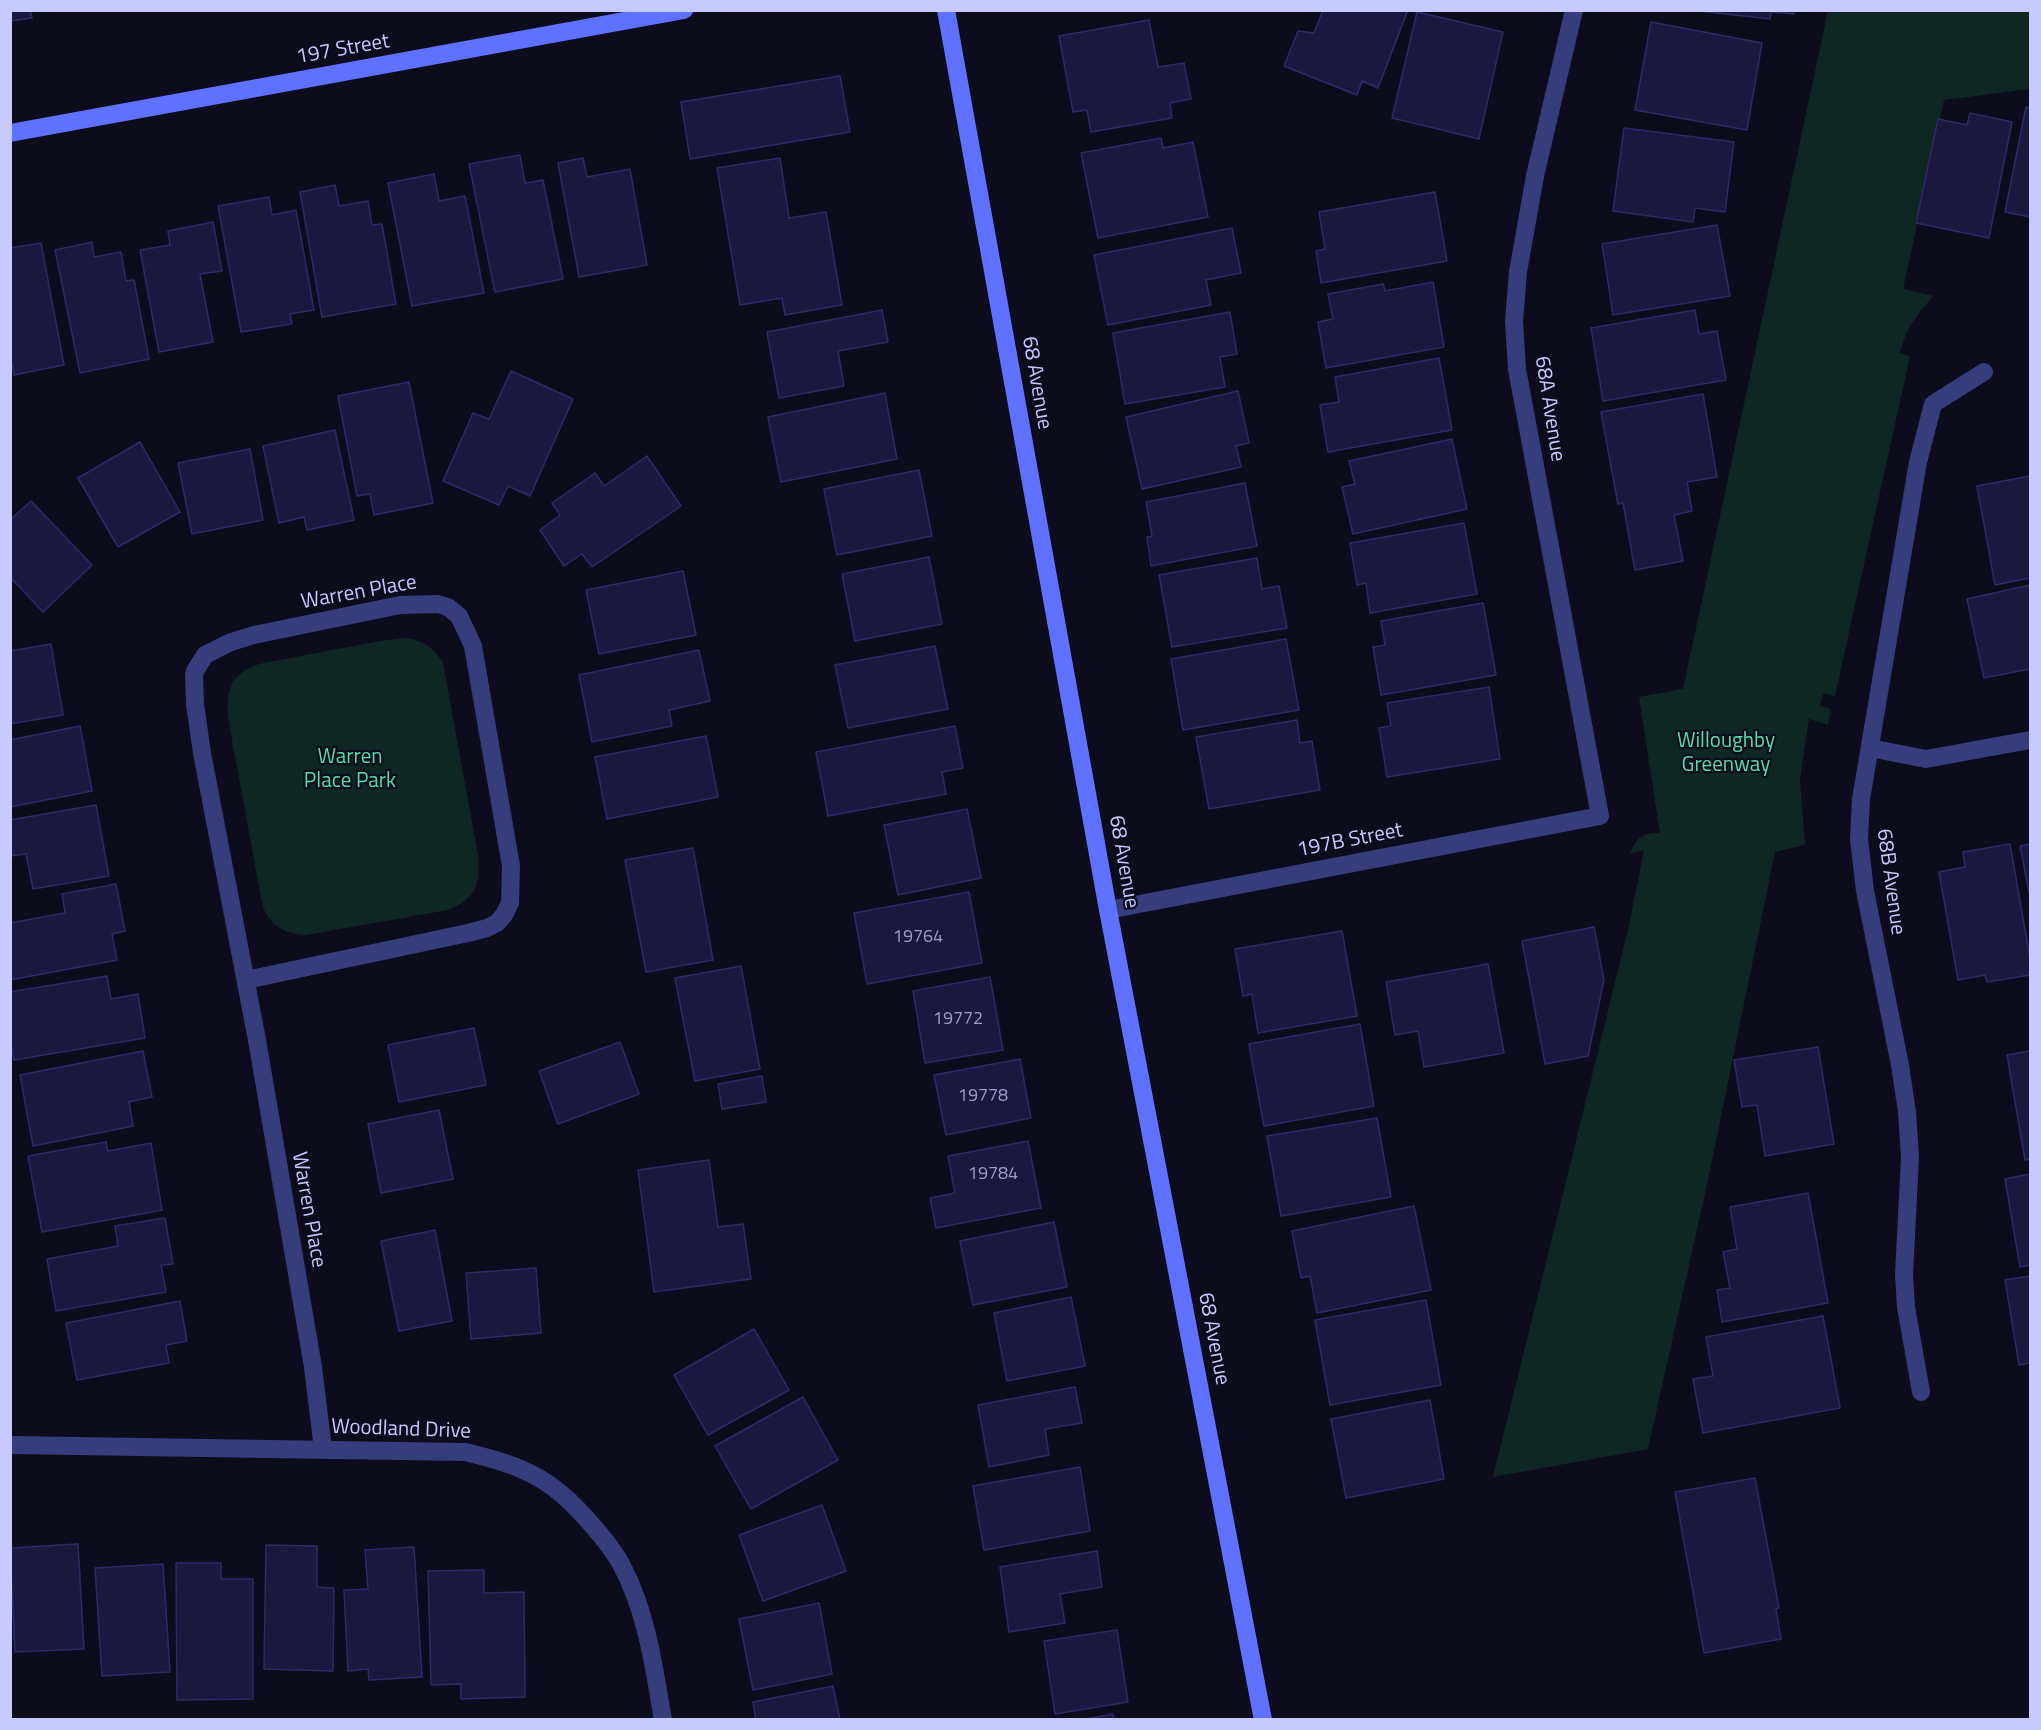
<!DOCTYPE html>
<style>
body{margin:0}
#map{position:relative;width:2041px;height:1730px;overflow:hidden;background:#0c0c1d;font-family:"Titillium Web",sans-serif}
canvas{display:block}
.frame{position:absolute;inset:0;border:12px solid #c8c9ff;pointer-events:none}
</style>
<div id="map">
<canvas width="2041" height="1730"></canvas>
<div class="frame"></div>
</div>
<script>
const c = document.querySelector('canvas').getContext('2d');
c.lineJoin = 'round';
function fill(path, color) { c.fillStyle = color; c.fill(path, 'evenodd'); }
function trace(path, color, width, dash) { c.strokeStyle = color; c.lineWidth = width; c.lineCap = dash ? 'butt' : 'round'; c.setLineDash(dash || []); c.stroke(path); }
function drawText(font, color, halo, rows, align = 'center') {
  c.font = font + ' "Titillium Web",sans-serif'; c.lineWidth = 4.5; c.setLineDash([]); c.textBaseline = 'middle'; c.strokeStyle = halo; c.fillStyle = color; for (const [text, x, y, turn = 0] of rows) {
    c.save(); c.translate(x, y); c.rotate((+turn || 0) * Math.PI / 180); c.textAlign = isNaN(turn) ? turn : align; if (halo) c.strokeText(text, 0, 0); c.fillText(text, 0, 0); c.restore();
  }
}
fill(new Path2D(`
 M 1828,11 L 2030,11 L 2030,89 L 1944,100 L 1903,289 L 1933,296 C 1917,315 1906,328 1900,353 L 1910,356 L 1835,696 L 1823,693 L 1820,706 L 1831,709 L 1828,725 L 1812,720 L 1809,717 L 1800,780 L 1805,845 L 1775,852 L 1708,1180 L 1648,1449 L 1493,1477 L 1628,930 L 1644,851 L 1630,853 C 1638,837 1641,833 1660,833 L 1639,697 L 1683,689 Z
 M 406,638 C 424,641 433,647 443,663 L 478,855 C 480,884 477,898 448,910 L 306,935 C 284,934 267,924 262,903 L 230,729 C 225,698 225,675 259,664 L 380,641 Z`), '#0f2723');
const building = new Path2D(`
 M 10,10 L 30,10 L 32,18 L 10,21 Z
 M 1323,10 L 1408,10 L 1378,88 L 1362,81 L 1357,95 L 1284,66 L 1298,31 L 1314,33 Z
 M 1690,10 L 1794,10 L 1794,14 L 1771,12 L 1770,19 Z
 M 1417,12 L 1503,32 L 1479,139 L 1392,118 Z
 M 1149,20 L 1158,67 L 1184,63 L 1191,99 L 1170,103 L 1172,118 L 1091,132 L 1087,110 L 1073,112 L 1059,36 Z
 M 1651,22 L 1762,43 L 1747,130 L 1635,110 Z
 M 840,76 L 850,132 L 690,159 L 681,102 Z
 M 2026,107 L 2030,108 L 2030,217 L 2005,212 Z
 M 1970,113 L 2012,122 L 1989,238 L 1916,223 L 1938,119 L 1967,125 Z
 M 1624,128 L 1734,142 L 1725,212 L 1695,208 L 1693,222 L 1613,211 Z
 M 1161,138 L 1163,148 L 1193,142 L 1208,217 L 1098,238 L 1081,153 Z
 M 520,155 L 525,183 L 543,180 L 563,279 L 495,292 L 469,164 Z
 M 583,158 L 587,177 L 630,169 L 647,265 L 579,277 L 558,163 Z
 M 780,158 L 789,218 L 826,212 L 842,305 L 785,315 L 782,298 L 740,305 L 717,168 Z
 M 434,174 L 439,201 L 465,196 L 484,293 L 412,306 L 388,183 Z
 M 335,185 L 339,206 L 368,201 L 372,225 L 382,224 L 396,304 L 322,317 L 300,192 Z
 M 1435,192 L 1447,261 L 1321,283 L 1316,251 L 1325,249 L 1319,212 Z
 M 269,197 L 272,215 L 296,210 L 314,310 L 290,314 L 292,324 L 241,332 L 218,206 Z
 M 213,222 L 222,271 L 200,274 L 213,342 L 159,352 L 140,250 L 170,245 L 168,231 Z
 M 1717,225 L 1730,296 L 1613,315 L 1602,244 Z
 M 1232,228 L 1241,273 L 1206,280 L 1211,305 L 1108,325 L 1094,255 Z
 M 92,242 L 94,257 L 121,252 L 126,281 L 134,280 L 149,359 L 80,373 L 55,250 Z
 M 41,243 L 64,365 L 14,375 L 12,364 L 10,364 L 10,248 Z
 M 1433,282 L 1444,347 L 1326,368 L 1318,322 L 1333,319 L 1328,294 L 1383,284 L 1385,291 Z
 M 882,310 L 888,342 L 838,351 L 844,386 L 779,398 L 767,332 Z
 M 1695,310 L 1699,334 L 1717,331 L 1726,380 L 1603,401 L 1591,328 Z
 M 1230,312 L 1237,354 L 1220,357 L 1225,387 L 1125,404 L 1113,333 Z
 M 1439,358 L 1452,430 L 1328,452 L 1320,405 L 1339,402 L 1335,377 Z
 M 511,371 L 573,399 L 530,496 L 508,486 L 499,505 L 443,481 L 473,413 L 489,419 Z
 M 409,382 L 433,503 L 374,515 L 370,494 L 357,496 L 338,396 Z
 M 1238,391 L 1249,443 L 1236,446 L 1241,467 L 1142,489 L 1126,417 Z
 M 885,393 L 897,459 L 781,482 L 768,417 Z
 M 1703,394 L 1717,477 L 1687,482 L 1692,511 L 1674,515 L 1683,561 L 1635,570 L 1623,503 L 1618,504 L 1601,412 Z
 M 335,430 L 354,520 L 307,530 L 304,517 L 279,523 L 263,446 Z
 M 1452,439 L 1467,509 L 1353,534 L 1342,487 L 1355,484 L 1349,461 Z
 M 140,442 L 180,512 L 118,547 L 78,478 Z
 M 250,449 L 263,520 L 192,534 L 178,463 Z
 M 647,456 L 681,506 L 592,567 L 582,554 L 564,566 L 540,530 L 560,515 L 552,503 L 595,473 L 604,486 Z
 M 919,470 L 932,536 L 837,555 L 824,489 Z
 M 2030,476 L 2030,578 L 1995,585 L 1977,486 Z
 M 1245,483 L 1257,546 L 1151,566 L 1147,537 L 1152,536 L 1146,502 Z
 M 31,501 L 92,565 L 43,612 L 10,577 L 10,520 Z
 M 1464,523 L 1477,594 L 1370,613 L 1366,583 L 1357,585 L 1350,543 Z
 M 929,557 L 942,624 L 855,641 L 842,574 Z
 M 1257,558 L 1262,589 L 1279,586 L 1287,628 L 1172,647 L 1159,575 Z
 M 683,571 L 696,635 L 599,654 L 586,590 Z
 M 2030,585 L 2030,669 L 1984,678 L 1967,599 Z
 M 1483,603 L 1496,675 L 1381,695 L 1373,647 L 1385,645 L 1381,621 Z
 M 1286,639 L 1299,710 L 1183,730 L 1171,659 Z
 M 51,644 L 63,715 L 10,724 L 10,651 Z
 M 935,646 L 948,709 L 848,728 L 835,665 Z
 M 699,650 L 710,701 L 669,710 L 672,726 L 592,742 L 579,675 Z
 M 1489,687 L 1500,759 L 1387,777 L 1379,728 L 1391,726 L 1387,703 Z
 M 1297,720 L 1300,743 L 1312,741 L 1320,790 L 1209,809 L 1196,737 Z
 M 80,726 L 92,791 L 10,807 L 10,740 Z
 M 955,726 L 963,768 L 942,772 L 946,794 L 828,816 L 816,752 Z
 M 706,736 L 718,797 L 607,819 L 595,757 Z
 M 96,805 L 109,876 L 33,889 L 26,854 L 10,856 L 10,820 Z
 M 967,809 L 981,878 L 898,895 L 884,825 Z
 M 2010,844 L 2030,958 L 2030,975 L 1987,982 L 1985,975 L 1958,980 L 1939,872 L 1965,867 L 1963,852 Z
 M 2030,844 L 2030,896 L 2020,846 Z
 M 693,848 L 713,960 L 646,972 L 625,860 Z
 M 116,884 L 125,931 L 112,934 L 117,960 L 10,980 L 10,923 L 65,913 L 62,894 Z
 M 969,892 L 982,963 L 867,984 L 854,913 Z
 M 1594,927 L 1604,980 L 1588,1056 L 1545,1064 L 1522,941 Z
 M 1342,931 L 1357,1016 L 1258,1033 L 1252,994 L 1243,996 L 1235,949 Z
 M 1488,964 L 1504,1053 L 1424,1067 L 1418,1031 L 1395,1035 L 1386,982 Z
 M 741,966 L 760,1069 L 695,1081 L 675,978 Z
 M 107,976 L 111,999 L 138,994 L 145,1038 L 14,1060 L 10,1038 L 10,992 Z
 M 990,977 L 1003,1050 L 925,1063 L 913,991 Z
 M 1360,1024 L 1374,1106 L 1264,1126 L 1249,1044 Z
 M 474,1028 L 486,1085 L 399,1102 L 388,1045 Z
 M 620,1042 L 639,1094 L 558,1124 L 539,1071 Z
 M 1818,1047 L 1834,1144 L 1765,1156 L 1757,1105 L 1742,1107 L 1734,1060 Z
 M 143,1051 L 152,1097 L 129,1102 L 133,1126 L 33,1146 L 20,1075 Z
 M 2030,1051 L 2030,1159 L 2025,1160 L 2007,1055 Z
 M 1020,1059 L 1031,1118 L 946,1135 L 934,1075 Z
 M 762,1076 L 766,1102 L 722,1109 L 718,1084 Z
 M 439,1110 L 453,1179 L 381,1193 L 368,1124 Z
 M 1377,1118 L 1391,1197 L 1281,1216 L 1267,1136 Z
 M 1028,1141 L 1041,1208 L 936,1228 L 930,1198 L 955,1193 L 948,1156 Z
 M 106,1142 L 108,1151 L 151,1143 L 162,1210 L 42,1232 L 28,1156 Z
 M 709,1160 L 718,1227 L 743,1224 L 751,1279 L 654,1292 L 638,1170 Z
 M 2030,1174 L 2030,1265 L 2020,1267 L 2005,1179 Z
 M 1808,1193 L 1828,1303 L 1722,1322 L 1717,1290 L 1730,1288 L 1723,1252 L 1737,1249 L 1730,1207 Z
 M 1414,1206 L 1431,1290 L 1317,1313 L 1310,1276 L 1301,1278 L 1292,1231 Z
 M 165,1218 L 173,1264 L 161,1265 L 166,1292 L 56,1311 L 47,1259 L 118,1246 L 115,1226 Z
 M 1054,1222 L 1067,1287 L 973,1305 L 960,1241 Z
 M 435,1230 L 452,1321 L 399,1331 L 381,1241 Z
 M 536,1268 L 541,1333 L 471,1339 L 466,1273 Z
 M 2030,1276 L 2030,1363 L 2019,1365 L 2005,1280 Z
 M 1071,1297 L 1085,1366 L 1007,1381 L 994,1313 Z
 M 1426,1300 L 1441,1385 L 1330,1405 L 1315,1320 Z
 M 180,1301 L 187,1341 L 166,1345 L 169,1363 L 77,1380 L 66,1323 Z
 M 1823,1316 L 1840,1408 L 1703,1433 L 1693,1379 L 1713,1376 L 1706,1337 Z
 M 754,1329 L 789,1390 L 708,1435 L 674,1375 Z
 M 1075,1387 L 1082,1423 L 1045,1429 L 1049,1455 L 989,1467 L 978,1405 Z
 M 803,1397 L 838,1460 L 751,1509 L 715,1446 Z
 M 1430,1400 L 1444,1479 L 1346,1498 L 1331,1419 Z
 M 1080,1467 L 1090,1531 L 984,1550 L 973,1486 Z
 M 1755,1478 L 1779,1608 L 1776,1609 L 1781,1639 L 1704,1653 L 1675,1492 Z
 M 822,1505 L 846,1571 L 763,1601 L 739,1535 Z
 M 78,1544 L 84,1649 L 15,1652 L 10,1548 Z
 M 266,1545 L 317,1546 L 317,1587 L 334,1588 L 333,1671 L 264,1669 Z
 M 414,1547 L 422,1677 L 369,1680 L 368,1669 L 348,1671 L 344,1590 L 368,1589 L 365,1550 Z
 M 1097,1551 L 1102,1587 L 1060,1594 L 1065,1623 L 1009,1632 L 1000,1567 Z
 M 176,1563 L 221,1563 L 221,1579 L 253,1579 L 253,1699 L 177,1700 Z
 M 163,1564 L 170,1672 L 102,1676 L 95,1568 Z
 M 484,1570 L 484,1593 L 524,1592 L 525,1697 L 461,1699 L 461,1684 L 431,1685 L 428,1571 Z
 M 819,1603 L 832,1674 L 753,1690 L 739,1619 Z
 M 1117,1630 L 1128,1702 L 1055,1714 L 1044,1641 Z
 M 833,1686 L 840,1720 L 756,1720 L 753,1702 Z
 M 1113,1714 L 1114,1720 L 1080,1720 Z`);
fill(building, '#1a183e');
trace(building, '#2e2a6a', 1.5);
trace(new Path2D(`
 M 1870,748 L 1926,759 L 2030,740
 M 1108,910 L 1600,816 L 1517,369 L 1514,321 L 1518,272 L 1535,176 L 1574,10
 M 246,980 L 468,933 L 487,928 L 497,923 L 504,915 L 510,903 L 511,866 L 473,646 L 459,616 L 448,607 L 438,604 L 400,605 L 254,635 L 231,642 L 205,655 L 195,671 L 194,675 L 195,704 L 202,753 L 257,1040 L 313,1367 L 323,1449
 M 1921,1392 L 1906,1307 L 1904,1275 L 1910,1157 L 1907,1112 L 1900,1065 L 1865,891 L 1859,839 L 1861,799 L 1918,462 L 1933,404 L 1984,372
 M 10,1445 L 465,1452 C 485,1457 507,1462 525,1471 C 548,1481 567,1497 583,1515 C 597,1530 612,1547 622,1566 C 647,1613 654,1668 663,1720`), '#363d7c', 18);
trace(new Path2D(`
 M 946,10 L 1108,910 L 1263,1720
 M 10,133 L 684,10`), '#5f71ff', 18);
drawText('18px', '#9c9dcf', null, [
 ["19764",918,938],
 ["19772",958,1020],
 ["19778",983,1097],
 ["19784",993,1175]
]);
drawText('21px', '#c8c9ff', '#0c0c1d', [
 ["197 Street",343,50,-10],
 ["68 Avenue",1036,383,80],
 ["68A Avenue",1549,409,81],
 ["Warren Place",359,593,-10],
 ["197B Street",1350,841,-11],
 ["68 Avenue",1123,862,80],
 ["68B Avenue",1890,882,82],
 ["Warren Place",308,1210,80],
 ["68 Avenue",1213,1339,79],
 ["Woodland Drive",401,1430,2]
]);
drawText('21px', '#55dea9', '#0c0c1d', [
 ["Willoughby",1726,742],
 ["Greenway",1726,766],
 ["Warren",350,758],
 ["Place Park",350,782]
]);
</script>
